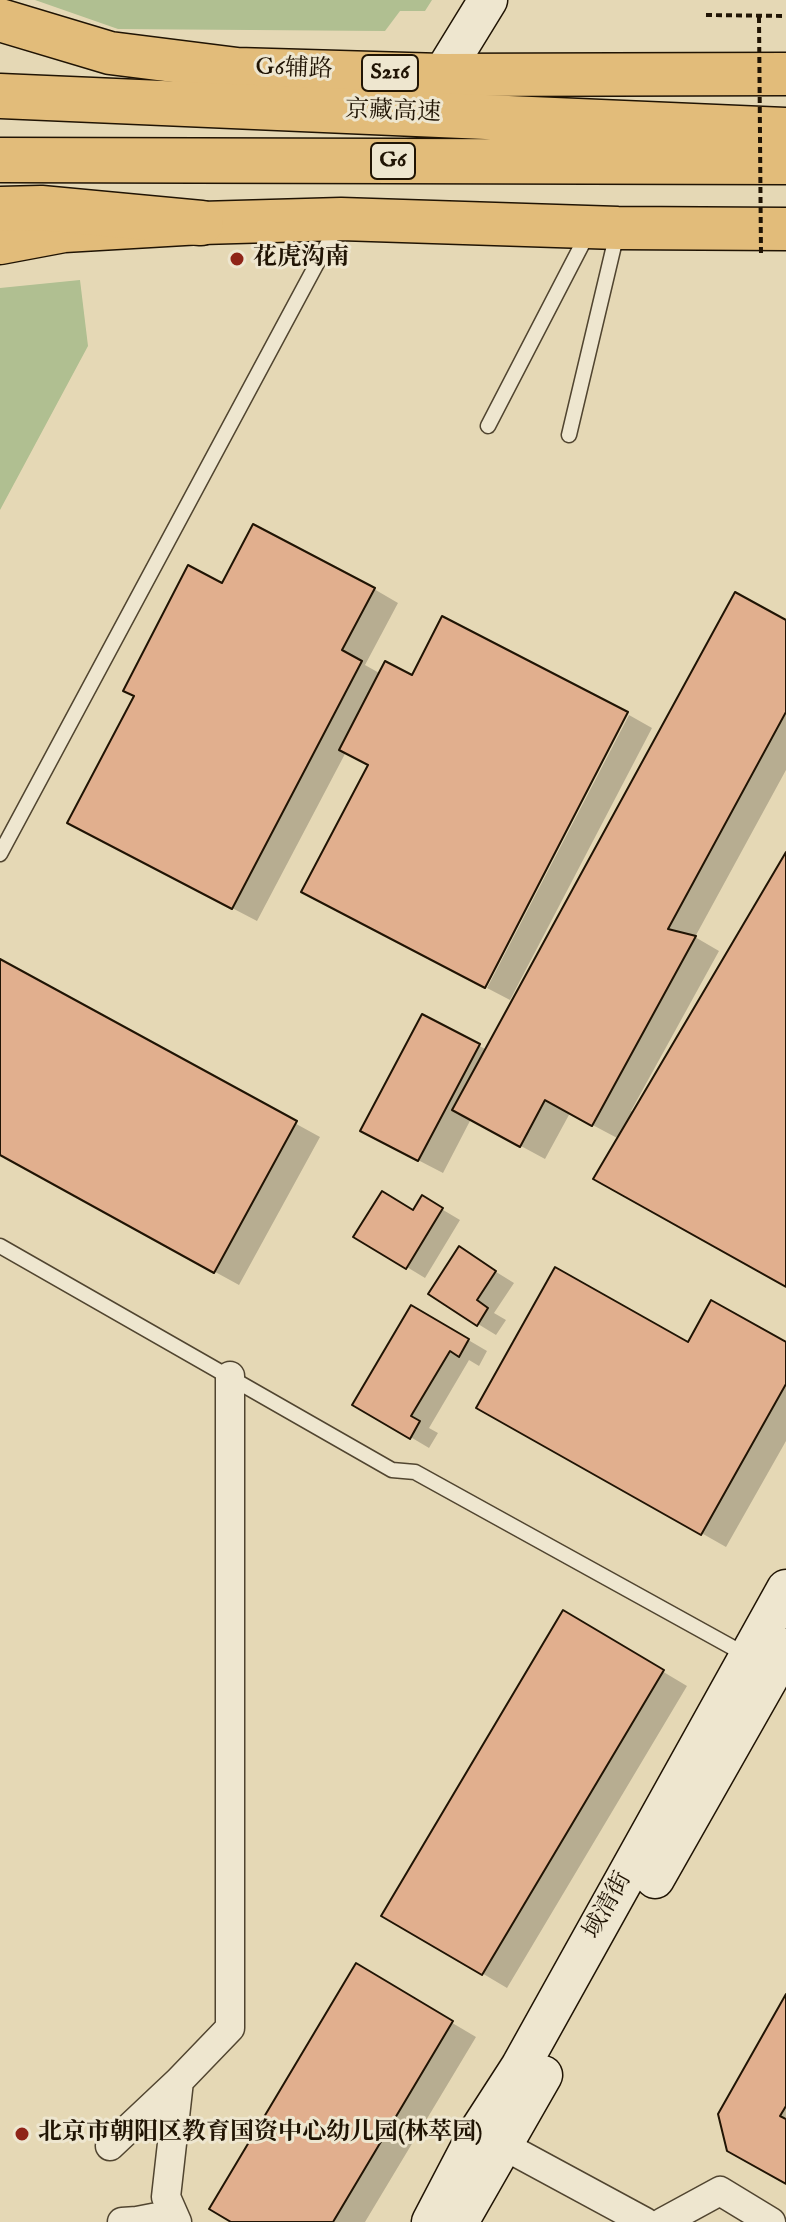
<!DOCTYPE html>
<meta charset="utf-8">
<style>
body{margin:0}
canvas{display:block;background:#e5d8b5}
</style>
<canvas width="786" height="2222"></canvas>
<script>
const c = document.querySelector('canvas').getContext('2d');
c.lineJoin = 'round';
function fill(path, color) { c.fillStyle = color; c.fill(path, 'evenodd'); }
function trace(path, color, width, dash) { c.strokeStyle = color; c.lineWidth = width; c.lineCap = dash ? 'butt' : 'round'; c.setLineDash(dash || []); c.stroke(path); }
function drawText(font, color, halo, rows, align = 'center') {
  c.font = font + ' "IM FELL English","Noto Serif SC",serif'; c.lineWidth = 6; c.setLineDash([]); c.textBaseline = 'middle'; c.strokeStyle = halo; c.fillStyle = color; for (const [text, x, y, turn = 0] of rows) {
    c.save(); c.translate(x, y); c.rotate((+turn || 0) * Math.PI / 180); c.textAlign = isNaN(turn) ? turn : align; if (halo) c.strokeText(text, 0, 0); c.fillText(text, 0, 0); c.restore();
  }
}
fill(new Path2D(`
 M 35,0 L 432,0 L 425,11 L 400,11 L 385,31 L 118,29 Z
 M 80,280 L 88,346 L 0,510 L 0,288 Z`), '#b0bf91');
fill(new Path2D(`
 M 223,586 L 374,589 L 398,603 L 365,665 L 381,674 L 412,677 L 370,765 L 346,752 L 257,921 L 94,836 Z
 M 786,623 L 786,770 L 695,937 L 719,951 L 631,1111 L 635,1113 L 786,856 L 786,1285 L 619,1139 L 570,1113 L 545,1159 L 471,1119 L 443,1173 L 387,1144 L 423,1016 L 487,1050 Z
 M 629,715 L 652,728 L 510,1000 L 487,988 Z
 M 0,961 L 320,1137 L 239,1285 L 0,1154 Z
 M 423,1198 L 460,1220 L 425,1278 L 356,1236 L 414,1213 Z
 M 459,1249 L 514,1283 L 494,1313 L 506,1320 L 496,1335 L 478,1324 Z
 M 412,1307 L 487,1351 L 479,1366 L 469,1360 L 429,1428 L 438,1433 L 429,1448 L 355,1404 Z
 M 689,1344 L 786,1345 L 786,1441 L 726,1547 L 479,1407 Z
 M 563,1612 L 687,1686 L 507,1988 L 384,1915 Z
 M 356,1966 L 476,2037 L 365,2222 L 235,2222 Z
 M 786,1998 L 786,2182 L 729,2150 Z`), '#0003');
const building = new Path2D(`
 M 253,524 L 375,588 L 342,650 L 362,661 L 232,909 L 67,823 L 134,696 L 123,691 L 188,565 L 222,583 Z
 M 735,592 L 786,620 L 786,712 L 668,929 L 696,936 L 592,1126 L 545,1100 L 520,1147 L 452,1110 Z
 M 442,616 L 628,712 L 485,988 L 301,892 L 368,765 L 339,750 L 385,661 L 412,675 Z
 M 786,852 L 786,1287 L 593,1179 Z
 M 0,959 L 297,1121 L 214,1273 L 0,1155 Z
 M 422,1014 L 480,1044 L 418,1161 L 360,1131 Z
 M 382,1191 L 413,1210 L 422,1195 L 443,1208 L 406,1269 L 353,1237 Z
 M 459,1246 L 496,1271 L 477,1300 L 488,1308 L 477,1326 L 428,1294 Z
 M 555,1267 L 688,1342 L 711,1300 L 786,1342 L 786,1384 L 701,1535 L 476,1408 Z
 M 411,1305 L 469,1339 L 459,1357 L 450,1351 L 411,1416 L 420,1421 L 410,1439 L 352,1405 Z
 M 563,1610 L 664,1670 L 482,1975 L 381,1916 Z
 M 356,1963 L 453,2021 L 333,2222 L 231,2222 L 209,2209 Z
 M 786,1994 L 786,2106 L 780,2116 L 786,2119 L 786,2184 L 727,2151 L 718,2114 Z`);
fill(building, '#e1af8e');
trace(building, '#201404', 2);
const lane = new Path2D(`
 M 488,426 L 589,231
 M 569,435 L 617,233
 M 0,854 L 337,226
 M 0,1246 L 392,1470 L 415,1472 L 748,1656`);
const street = new Path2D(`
 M 486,2136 L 645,2222
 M 110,2146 L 179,2081
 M 122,2222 L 137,2221 L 173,2214
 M 177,2222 L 166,2197 L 179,2081 L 230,2028 L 230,1376
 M 663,2222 L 720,2191 L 771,2222`);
const secondary = new Path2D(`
 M 442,75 L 488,0
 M 655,1879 L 786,1648
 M 431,2222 L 478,2132 L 520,2067 L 786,1589
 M 459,2222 L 543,2075`);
const primary = new Path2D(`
 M 0,20 L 110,53 L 237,69 L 442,75 L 786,74
 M 0,243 L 64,231 L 201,223 L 341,219 L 618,228 L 786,229`);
const highway = new Path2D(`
 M 0,96 L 786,130
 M 0,160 L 786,162
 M 0,209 L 41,208 L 201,223`);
trace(lane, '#514530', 17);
trace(street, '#514530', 31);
trace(secondary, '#201404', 41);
trace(primary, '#201404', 45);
trace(highway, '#201404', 47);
trace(new Path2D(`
 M 706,15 L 786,16`), '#201404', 4, [6, 4]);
trace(lane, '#eee6cf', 14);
trace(street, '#eee6cf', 28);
trace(secondary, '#eee6cf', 38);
trace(primary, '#e2bc7a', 42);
trace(highway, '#e2bc7a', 44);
trace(new Path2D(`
 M 759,17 L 761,255`), '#201404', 4, [6, 4]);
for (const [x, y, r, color] of [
 [237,259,8,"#8f2418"],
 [22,2134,8,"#8f2418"]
]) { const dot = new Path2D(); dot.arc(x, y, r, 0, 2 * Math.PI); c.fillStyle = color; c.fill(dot); trace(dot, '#eee6cf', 3); }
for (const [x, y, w] of [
 [390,73,56],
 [393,161,44]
]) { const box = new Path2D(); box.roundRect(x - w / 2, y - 18, w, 36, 6); c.fillStyle = '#eee6cf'; c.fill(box); trace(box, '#201404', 2); }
drawText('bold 22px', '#201404', null, [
 ["S216",390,73],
 ["G6",393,161]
]);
drawText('24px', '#201404', '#eee6cf', [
 ["G6辅路",294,70,2],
 ["京藏高速",393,113,2],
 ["域清街",609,1906,-61]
]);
drawText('bold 24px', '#201404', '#eee6cf', [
 ["花虎沟南",253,259],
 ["北京市朝阳区教育国资中心幼儿园(林萃园)",38,2134]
], 'left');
</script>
